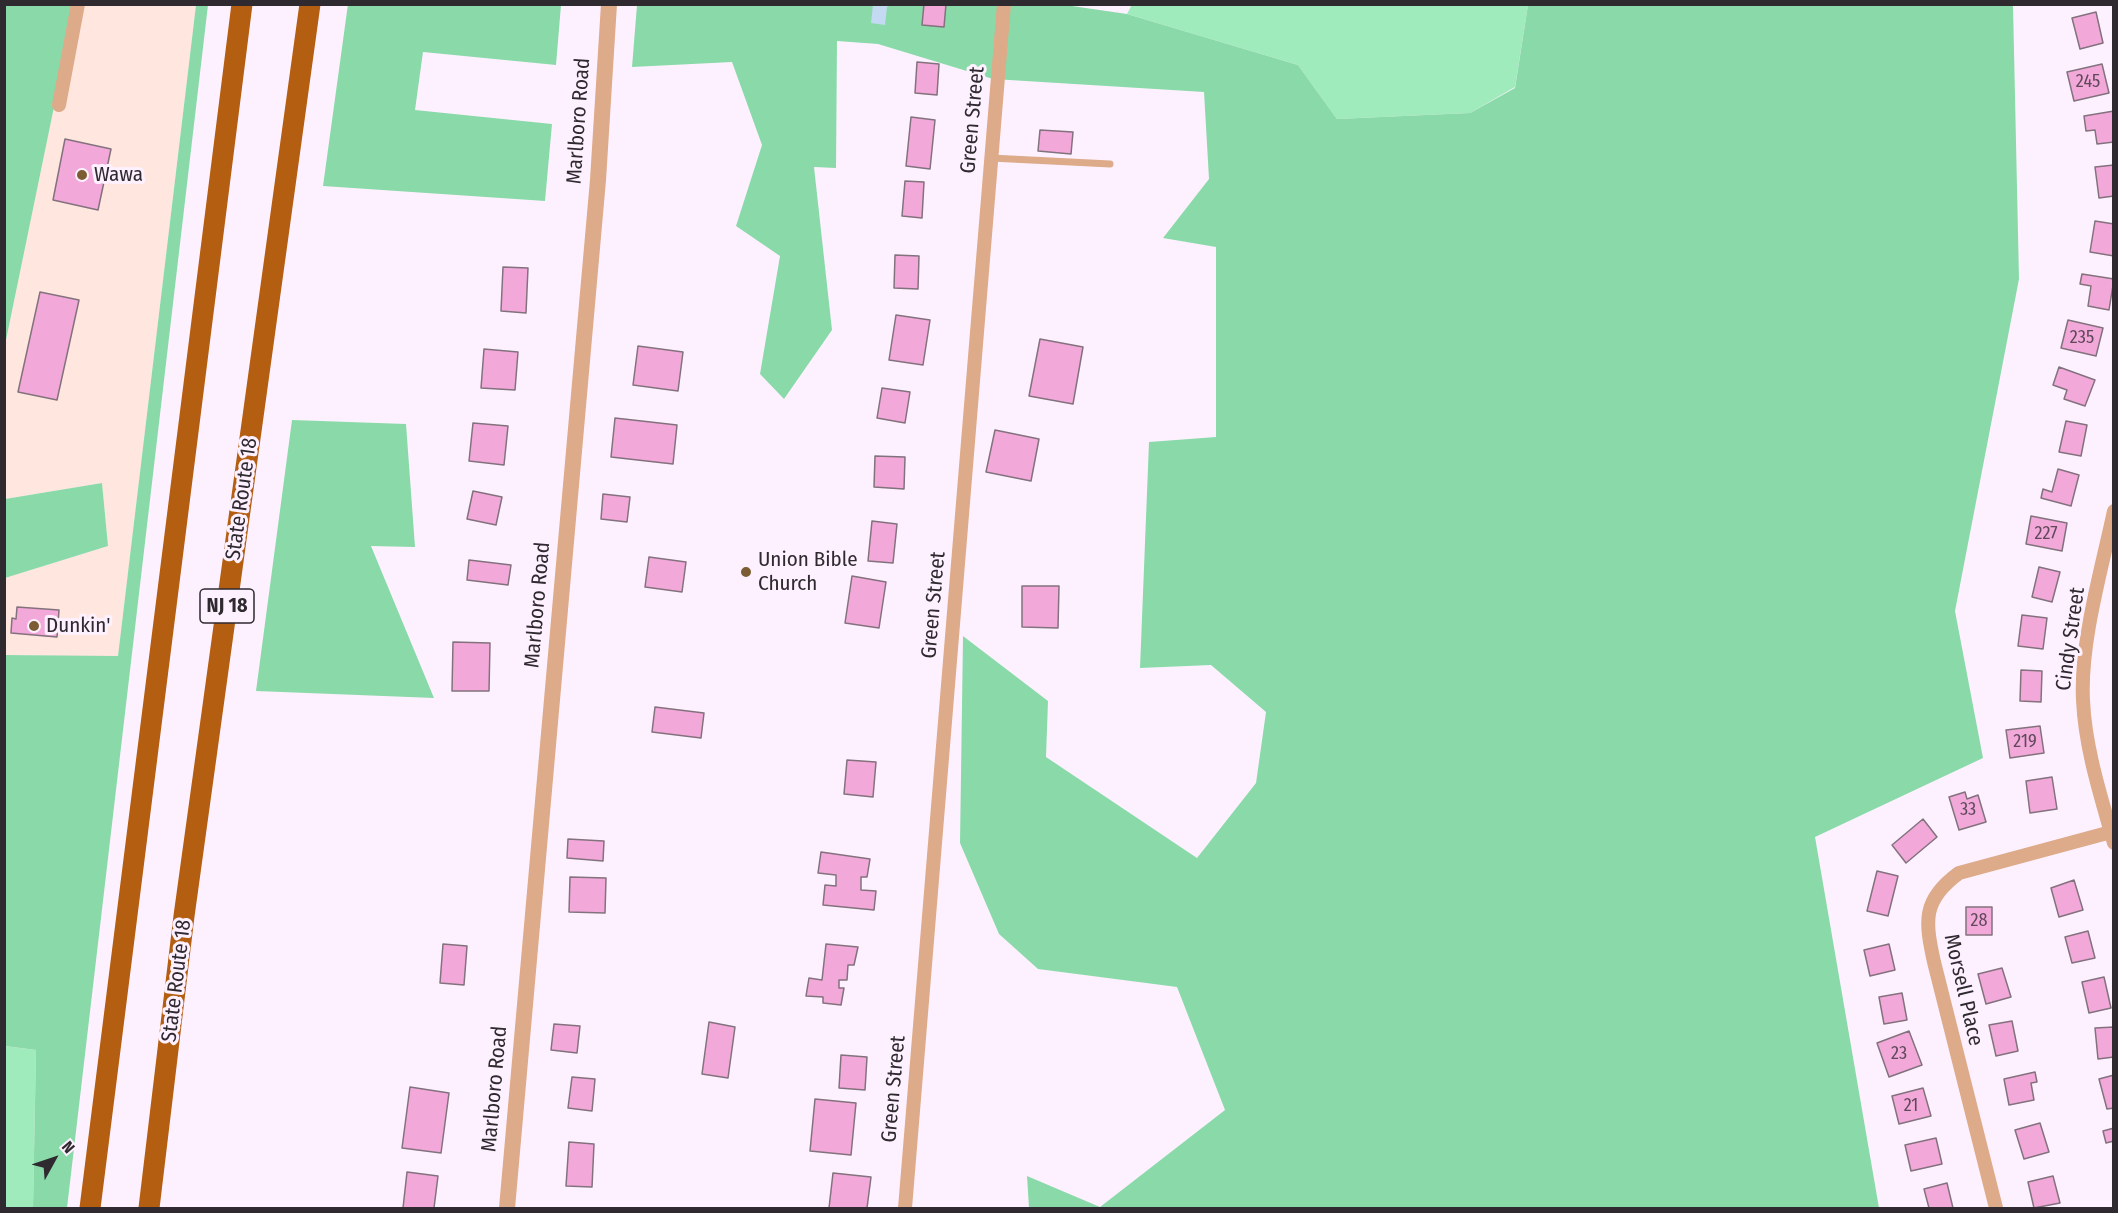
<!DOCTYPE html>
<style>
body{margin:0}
#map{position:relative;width:2118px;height:1213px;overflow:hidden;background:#fef1ff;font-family:"Fira Sans Condensed",sans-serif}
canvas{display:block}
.frame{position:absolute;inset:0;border:6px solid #2f2930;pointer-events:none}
.north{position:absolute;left:24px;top:1129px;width:60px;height:60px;-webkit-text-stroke:4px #fef1ff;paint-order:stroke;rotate:50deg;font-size:16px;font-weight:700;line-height:24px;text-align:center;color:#2f2930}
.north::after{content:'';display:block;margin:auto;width:21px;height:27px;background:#2f2930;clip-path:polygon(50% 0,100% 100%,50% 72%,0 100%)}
</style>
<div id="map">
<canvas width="2118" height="1213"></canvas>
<div class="frame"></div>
<div class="north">N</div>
</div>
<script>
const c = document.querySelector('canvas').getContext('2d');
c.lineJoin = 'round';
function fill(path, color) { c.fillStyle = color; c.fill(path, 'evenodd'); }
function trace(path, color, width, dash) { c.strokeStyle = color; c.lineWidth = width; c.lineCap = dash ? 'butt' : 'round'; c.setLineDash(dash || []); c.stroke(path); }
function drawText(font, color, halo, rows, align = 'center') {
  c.font = font + ' "Fira Sans Condensed",sans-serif'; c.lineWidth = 6; c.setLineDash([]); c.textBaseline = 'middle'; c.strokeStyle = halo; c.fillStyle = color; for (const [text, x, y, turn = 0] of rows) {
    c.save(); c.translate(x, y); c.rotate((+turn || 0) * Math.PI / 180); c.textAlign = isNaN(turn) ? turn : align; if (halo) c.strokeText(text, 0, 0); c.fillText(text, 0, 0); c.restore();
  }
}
fill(new Path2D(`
 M 75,5 L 196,5 L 118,657 L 5,655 L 5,578 L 108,546 L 102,483 L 5,499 L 5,345 Z`), '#ffe6de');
fill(new Path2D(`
 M 1132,4 L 1528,5 L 1515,87 L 1470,113 L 1337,119 L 1298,65 L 1127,14 Z
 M 5,1046 L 36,1050 L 33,1208 L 5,1208 Z`), '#a0ebbc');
fill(new Path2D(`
 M 348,4 L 561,5 L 556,65 L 423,52 L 415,110 L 552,124 L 545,201 L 323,186 Z
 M 5,5 L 75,5 L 5,345 Z
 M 196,5 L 208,5 L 67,1208 L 33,1208 L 36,1050 L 5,1046 L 5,655 L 118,656 Z
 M 637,5 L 1065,5 L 1127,14 L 1298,65 L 1337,119 L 1470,113 L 1515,88 L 1528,5 L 2013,5 L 2019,279 L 1955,611 L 1983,758 L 1815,837 L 1879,1208 L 1029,1208 L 1027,1176 L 1100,1207 L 1225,1110 L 1177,987 L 1038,969 L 999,934 L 960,843 L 963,636 L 1048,701 L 1046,757 L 1197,858 L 1256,783 L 1266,712 L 1211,665 L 1140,668 L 1149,442 L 1216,437 L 1216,247 L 1163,238 L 1209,179 L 1204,92 L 993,79 L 878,44 L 837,41 L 836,168 L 814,167 L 832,330 L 784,399 L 760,374 L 780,256 L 736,226 L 762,145 L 732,62 L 632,67 Z
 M 292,420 L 406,424 L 415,547 L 371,546 L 434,698 L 256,691 Z
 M 102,483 L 108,546 L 5,578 L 5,499 Z`), '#8adaa9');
fill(new Path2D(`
 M 873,5 L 890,5 L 887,7 L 885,25 L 871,23 Z`), '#c4daf3');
const building = new Path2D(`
 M 924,4 L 946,4 L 944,27 L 922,25 Z
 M 2096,12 L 2103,43 L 2080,49 L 2072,18 Z
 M 917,62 L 939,64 L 937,95 L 915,93 Z
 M 2102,64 L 2109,93 L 2074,101 L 2067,72 Z
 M 2114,111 L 2114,142 L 2097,144 L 2095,130 L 2086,131 L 2084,116 Z
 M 911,117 L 935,120 L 930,169 L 906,166 Z
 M 1040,130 L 1073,132 L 1071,154 L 1038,151 Z
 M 65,139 L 111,149 L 98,210 L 53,200 Z
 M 2114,165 L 2114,196 L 2099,198 L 2095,167 Z
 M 905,181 L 924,182 L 922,218 L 902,216 Z
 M 2095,221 L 2114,224 L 2114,256 L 2090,252 Z
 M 895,255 L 919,256 L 918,289 L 894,288 Z
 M 503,267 L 528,268 L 526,313 L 501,311 Z
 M 2082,274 L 2114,279 L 2109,310 L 2088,306 L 2091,286 L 2080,284 Z
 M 40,292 L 79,300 L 57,400 L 18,392 Z
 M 896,315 L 930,320 L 923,365 L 889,360 Z
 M 2068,320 L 2103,328 L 2096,356 L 2061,348 Z
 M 1040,339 L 1083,347 L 1073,404 L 1029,396 Z
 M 638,346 L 683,352 L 678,391 L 633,385 Z
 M 484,349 L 518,352 L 515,390 L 481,388 Z
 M 2059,367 L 2095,380 L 2085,406 L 2064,399 L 2067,390 L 2053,385 Z
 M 882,388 L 910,392 L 905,423 L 877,418 Z
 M 615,418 L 677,425 L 673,464 L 611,457 Z
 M 2066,421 L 2087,425 L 2081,456 L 2059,452 Z
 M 473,423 L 508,426 L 504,465 L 469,461 Z
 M 995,430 L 1039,439 L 1031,481 L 986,472 Z
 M 875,456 L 905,457 L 904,489 L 874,487 Z
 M 2058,469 L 2079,475 L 2071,506 L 2041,498 L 2043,489 L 2052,492 Z
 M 473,491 L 502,497 L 496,525 L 467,519 Z
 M 603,494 L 630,497 L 627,522 L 601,519 Z
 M 2031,516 L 2067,523 L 2062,551 L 2026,544 Z
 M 872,521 L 897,524 L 893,563 L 868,561 Z
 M 649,557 L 686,562 L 682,592 L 645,587 Z
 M 469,560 L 511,565 L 508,585 L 467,580 Z
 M 2039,567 L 2060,572 L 2052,602 L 2032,597 Z
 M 852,576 L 886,582 L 879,628 L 845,623 Z
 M 1022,586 L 1059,586 L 1058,628 L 1022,627 Z
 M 17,607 L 59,610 L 57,637 L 11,633 L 12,618 L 16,619 Z
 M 2022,615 L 2047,618 L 2043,649 L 2018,646 Z
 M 453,642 L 490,643 L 489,691 L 452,691 Z
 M 2021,670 L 2042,671 L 2041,702 L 2020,701 Z
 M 655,707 L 704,713 L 701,738 L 652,732 Z
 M 2040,726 L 2044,753 L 2010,758 L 2006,730 Z
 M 847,760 L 876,762 L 873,797 L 844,794 Z
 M 2052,777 L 2057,809 L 2030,813 L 2026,781 Z
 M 1965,792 L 1967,799 L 1978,795 L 1986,822 L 1959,830 L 1949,797 Z
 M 1923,819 L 1937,837 L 1906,863 L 1892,845 Z
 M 568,839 L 604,841 L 603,861 L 567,858 Z
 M 821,852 L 870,859 L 867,877 L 861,877 L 861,890 L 876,891 L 874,910 L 823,905 L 825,885 L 836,886 L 836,875 L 818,873 Z
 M 1877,871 L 1898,876 L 1888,916 L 1867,911 Z
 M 570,877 L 606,878 L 605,913 L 569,912 Z
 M 2074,880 L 2083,910 L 2059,917 L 2051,888 Z
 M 1966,907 L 1992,907 L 1992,935 L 1966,935 Z
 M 2088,931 L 2095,958 L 2072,963 L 2065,937 Z
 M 443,944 L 467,946 L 464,985 L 440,983 Z
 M 826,944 L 858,947 L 854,965 L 848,965 L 847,980 L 839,980 L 839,988 L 844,988 L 841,1005 L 823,1003 L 823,997 L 806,996 L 809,978 L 822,980 Z
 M 1889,944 L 1895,970 L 1870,976 L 1864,950 Z
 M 2002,968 L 2011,997 L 1986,1004 L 1978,974 Z
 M 2104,977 L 2111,1008 L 2089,1013 L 2082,982 Z
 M 1902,993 L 1907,1020 L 1884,1024 L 1879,997 Z
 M 2012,1021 L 2018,1051 L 1996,1056 L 1989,1025 Z
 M 709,1022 L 735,1027 L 728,1078 L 702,1074 Z
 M 554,1024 L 580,1026 L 577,1053 L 551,1050 Z
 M 2114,1027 L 2114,1057 L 2098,1059 L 2095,1028 Z
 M 1909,1031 L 1922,1065 L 1889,1077 L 1877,1043 Z
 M 841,1055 L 867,1057 L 865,1090 L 839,1088 Z
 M 2035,1072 L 2037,1082 L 2031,1083 L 2034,1100 L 2009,1105 L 2004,1079 Z
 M 2114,1075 L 2114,1108 L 2107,1109 L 2099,1079 Z
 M 572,1077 L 595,1079 L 592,1111 L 568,1108 Z
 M 410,1087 L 449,1093 L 441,1153 L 402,1148 Z
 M 1923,1088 L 1931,1116 L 1899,1124 L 1892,1096 Z
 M 815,1099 L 856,1103 L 851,1155 L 810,1151 Z
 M 2040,1123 L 2049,1152 L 2024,1159 L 2015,1130 Z
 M 2114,1128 L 2114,1141 L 2106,1143 L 2103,1131 Z
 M 1936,1138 L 1942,1164 L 1911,1171 L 1905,1145 Z
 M 569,1142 L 594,1144 L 592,1187 L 566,1186 Z
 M 407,1172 L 438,1176 L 434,1208 L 403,1208 Z
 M 833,1173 L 871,1177 L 867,1208 L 829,1208 Z
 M 2053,1176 L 2060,1203 L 2034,1208 L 2028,1182 Z
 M 1947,1183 L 1953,1208 L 1929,1208 L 1924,1189 Z`);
fill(building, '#f2a9da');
trace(building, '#83727d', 1.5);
trace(new Path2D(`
 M 991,158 L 1110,164`), '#ddab8a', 7);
trace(new Path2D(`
 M 59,105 L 78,4
 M 2114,511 C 2102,568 2080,642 2083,700 C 2085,748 2101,797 2114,843
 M 905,1208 L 1004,4
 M 1996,1208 L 1934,962 C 1925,921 1922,900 1959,873 L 2111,832`), '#ddab8a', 14);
trace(new Path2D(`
 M 507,1208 L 598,180 L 609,4`), '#ddab8a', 16);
trace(new Path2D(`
 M 90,1208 L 242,4
 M 149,1208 L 184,916 L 310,4`), '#b45e11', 21);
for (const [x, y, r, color] of [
 [82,175,6,"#7c5c32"],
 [746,572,6,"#7c5c32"],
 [34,626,6,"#7c5c32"]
]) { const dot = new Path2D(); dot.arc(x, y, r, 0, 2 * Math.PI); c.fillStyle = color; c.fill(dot); trace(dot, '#fef1ff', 2); }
drawText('18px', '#60495a', null, [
 ["245",2088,82],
 ["235",2082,338],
 ["227",2046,534],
 ["219",2025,742],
 ["33",1968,810],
 ["28",1979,921],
 ["23",1899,1054],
 ["21",1911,1106]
]);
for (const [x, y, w] of [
 [227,606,54]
]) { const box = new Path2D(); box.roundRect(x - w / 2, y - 17, w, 34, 4.5); c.fillStyle = '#fef1ff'; c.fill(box); trace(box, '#2f2930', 1.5); }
drawText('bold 20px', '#2f2930', null, [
 ["NJ 18",227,606]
]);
drawText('21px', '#2f2930', '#fef1ff', [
 ["Green Street",973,120,-85],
 ["Marlboro Road",579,121,-86],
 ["State Route 18",242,499,-82],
 ["Marlboro Road",538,605,-85],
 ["Green Street",934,605,-85],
 ["Cindy Street",2071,639,-82],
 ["State Route 18",177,981,-83],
 ["Morsell Place",1963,990,77],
 ["Marlboro Road",495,1089,-85],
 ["Green Street",894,1089,-85]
]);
drawText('21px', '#2f2930', '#fef1ff', [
 ["Wawa",94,175],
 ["Union Bible",758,560],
 ["Church",758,584],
 ["Dunkin'",46,626]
], 'left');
</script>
